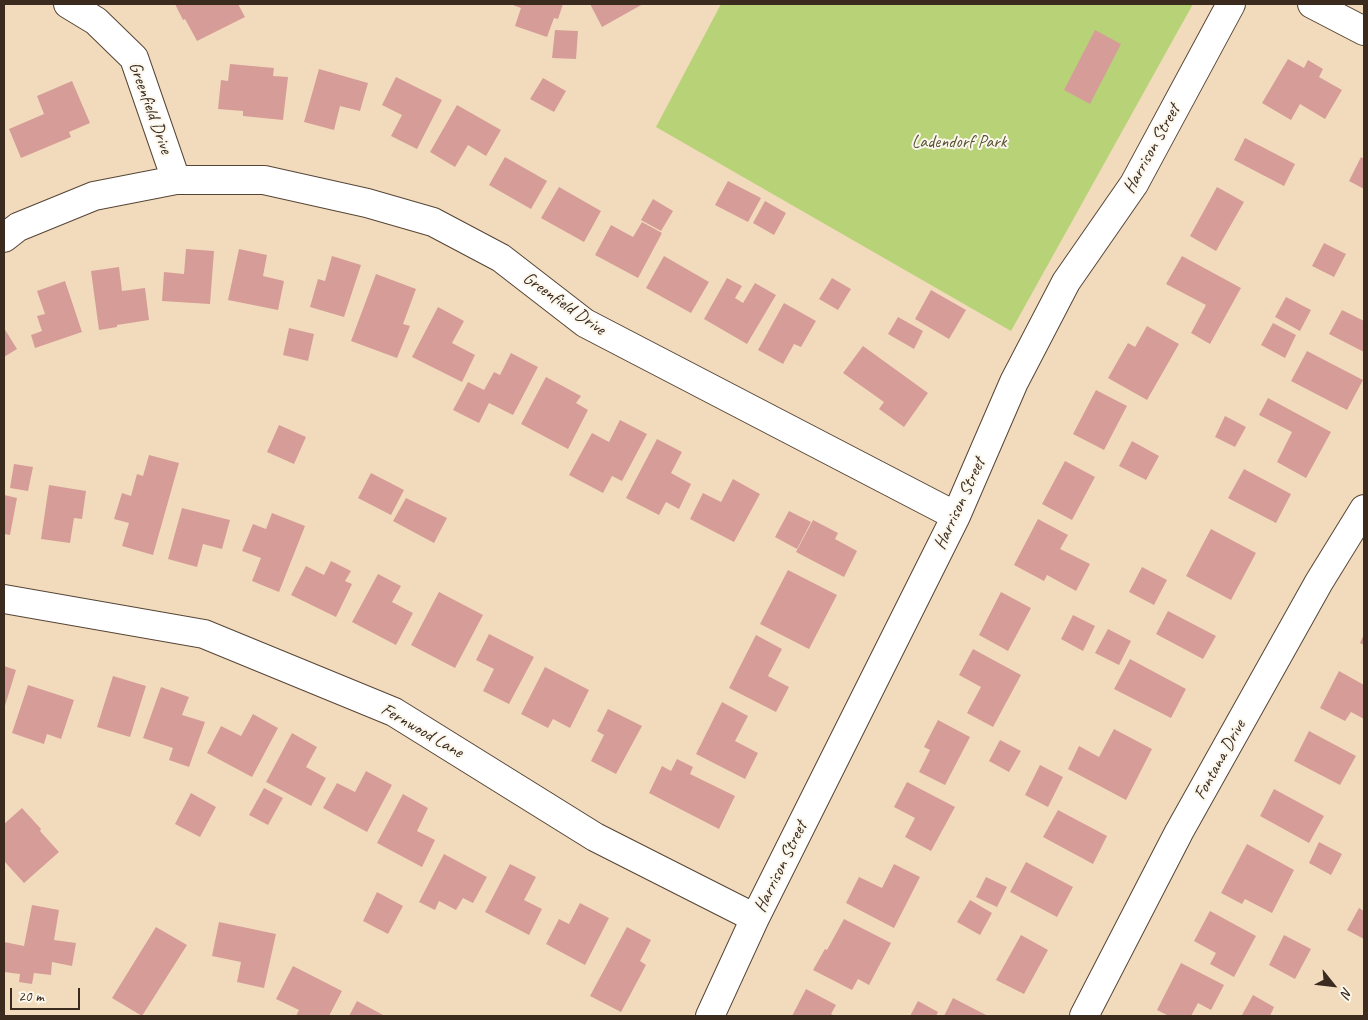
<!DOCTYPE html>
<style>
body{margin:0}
#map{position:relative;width:1368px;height:1020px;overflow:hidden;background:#f2dbbc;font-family:Caveat,sans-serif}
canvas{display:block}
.frame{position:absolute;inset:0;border:5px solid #3b2a1e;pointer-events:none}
.north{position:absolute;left:1308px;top:960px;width:50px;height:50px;-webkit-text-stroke:4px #fbf7ec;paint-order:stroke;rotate:119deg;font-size:14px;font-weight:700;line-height:20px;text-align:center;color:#3b2a1e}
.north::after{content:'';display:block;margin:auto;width:18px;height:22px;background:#3b2a1e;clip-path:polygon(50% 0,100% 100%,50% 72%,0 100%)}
.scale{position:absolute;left:10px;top:988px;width:70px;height:22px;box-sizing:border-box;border:2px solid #3b2a1e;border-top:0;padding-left:6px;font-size:15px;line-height:18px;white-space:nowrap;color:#3b2a1e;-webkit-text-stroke:4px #fbf7ec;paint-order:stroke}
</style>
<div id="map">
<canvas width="1368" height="1020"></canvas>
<div class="frame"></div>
<div class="north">N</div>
<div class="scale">20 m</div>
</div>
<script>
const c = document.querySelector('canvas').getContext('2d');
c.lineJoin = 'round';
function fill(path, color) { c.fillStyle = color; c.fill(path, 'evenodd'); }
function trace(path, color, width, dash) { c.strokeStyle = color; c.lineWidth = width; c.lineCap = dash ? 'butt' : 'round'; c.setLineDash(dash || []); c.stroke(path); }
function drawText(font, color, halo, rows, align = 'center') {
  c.font = font + ' Caveat,sans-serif'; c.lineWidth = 4; c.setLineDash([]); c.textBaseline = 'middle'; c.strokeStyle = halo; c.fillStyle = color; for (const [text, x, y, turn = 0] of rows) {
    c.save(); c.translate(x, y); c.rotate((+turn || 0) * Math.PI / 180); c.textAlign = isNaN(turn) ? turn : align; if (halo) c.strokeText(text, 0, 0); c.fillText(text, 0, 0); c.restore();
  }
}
fill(new Path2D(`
 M 721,4 L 1193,4 L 1011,331 L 656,127 Z`), '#b8d278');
fill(new Path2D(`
 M 175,4 L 238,4 L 245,17 L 197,41 L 185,19 L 183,20 Z
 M 510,4 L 563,4 L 558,19 L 554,18 L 547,37 L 515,26 L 521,8 Z
 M 590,4 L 643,4 L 602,27 Z
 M 555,30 L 578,31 L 576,59 L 552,58 Z
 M 1095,30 L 1121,44 L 1090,104 L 1064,90 Z
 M 1288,59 L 1304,68 L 1308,60 L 1323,69 L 1319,77 L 1342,90 L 1325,119 L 1300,104 L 1291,120 L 1262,103 Z
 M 230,64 L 274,68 L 273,76 L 288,77 L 283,120 L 243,116 L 243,111 L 218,109 L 221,80 L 228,81 Z
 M 319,69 L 368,83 L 360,111 L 340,106 L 334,130 L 304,122 Z
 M 396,77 L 442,100 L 417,149 L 391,136 L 402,115 L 382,105 Z
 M 543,78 L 566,91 L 554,112 L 530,99 Z
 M 72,81 L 90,123 L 69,132 L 71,137 L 21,158 L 9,129 L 44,114 L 37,96 Z
 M 457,105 L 501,130 L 486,156 L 468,145 L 455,167 L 430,152 Z
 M 1245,138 L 1295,164 L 1284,186 L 1234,160 Z
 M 505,157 L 547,181 L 531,209 L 489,185 Z
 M 1361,157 L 1364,159 L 1364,189 L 1349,181 Z
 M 728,181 L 761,198 L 748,222 L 715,205 Z
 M 559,187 L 601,211 L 584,242 L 541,218 Z
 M 1217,187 L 1244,202 L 1216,251 L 1190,236 Z
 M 653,199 L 673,211 L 661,231 L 641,220 Z
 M 765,201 L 786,213 L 774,235 L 753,223 Z
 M 642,222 L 662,233 L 638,278 L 595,255 L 611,225 L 633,237 Z
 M 1324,243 L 1346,254 L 1334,277 L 1312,266 Z
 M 186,249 L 214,251 L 210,304 L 162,301 L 164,272 L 184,274 Z
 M 239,249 L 267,255 L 263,276 L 284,281 L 278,310 L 228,300 Z
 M 332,256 L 361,265 L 344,317 L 310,307 L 318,279 L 325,281 Z
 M 664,256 L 709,282 L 691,313 L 646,288 Z
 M 1182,256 L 1241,288 L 1210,344 L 1191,333 L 1206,305 L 1166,284 Z
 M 119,267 L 122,291 L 145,288 L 149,320 L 117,325 L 117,327 L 99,330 L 91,271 Z
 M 376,274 L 416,289 L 403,324 L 410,326 L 397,358 L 351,341 Z
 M 727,278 L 742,286 L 735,298 L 743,303 L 755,283 L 776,295 L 747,344 L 704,319 Z
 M 832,278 L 851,289 L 838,310 L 819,299 Z
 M 65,281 L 82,332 L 35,348 L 31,335 L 42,331 L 37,316 L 45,314 L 37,291 Z
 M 931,290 L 966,310 L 949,339 L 915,319 Z
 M 1286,297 L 1311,310 L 1300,331 L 1275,317 Z
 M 784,303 L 816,321 L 801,347 L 794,344 L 783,364 L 758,350 Z
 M 438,307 L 464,321 L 452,343 L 475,355 L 462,382 L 412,357 Z
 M 1342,310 L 1364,321 L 1364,352 L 1329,334 Z
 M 898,317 L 923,331 L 914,349 L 888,334 Z
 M 1273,323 L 1296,335 L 1285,358 L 1261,345 Z
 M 1147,326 L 1179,344 L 1147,400 L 1108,378 L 1128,343 L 1135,347 Z
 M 4,328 L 17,349 L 4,357 Z
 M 289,328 L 314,334 L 308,361 L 283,355 Z
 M 863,346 L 928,393 L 904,427 L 879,409 L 884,402 L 843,373 Z
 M 1307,351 L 1363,380 L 1347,410 L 1291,381 Z
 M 511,353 L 538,367 L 513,415 L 489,403 L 479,423 L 453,410 L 468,382 L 484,390 L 494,372 L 500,375 Z
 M 546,377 L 581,396 L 576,403 L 588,410 L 568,449 L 521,424 Z
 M 1096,390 L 1127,406 L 1104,450 L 1073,434 Z
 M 1268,398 L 1331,432 L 1306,478 L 1277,462 L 1292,432 L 1259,415 Z
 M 1225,416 L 1246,427 L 1235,447 L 1215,437 Z
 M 620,420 L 647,434 L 622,481 L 612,476 L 603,493 L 569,475 L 592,433 L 609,442 Z
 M 279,425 L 306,437 L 294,464 L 267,452 Z
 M 657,439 L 682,452 L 671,473 L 691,484 L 679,509 L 666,502 L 659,515 L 626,498 Z
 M 1132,441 L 1159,456 L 1146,480 L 1119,466 Z
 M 149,455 L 179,463 L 153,555 L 122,546 L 129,523 L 114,519 L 122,493 L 131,496 L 137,474 L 143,476 Z
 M 1065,461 L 1095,477 L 1072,520 L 1042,504 Z
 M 14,464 L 33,467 L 28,491 L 10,488 Z
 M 1244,469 L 1291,494 L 1276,523 L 1228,498 Z
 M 371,473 L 404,490 L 391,515 L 358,498 Z
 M 733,479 L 760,494 L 734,542 L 690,519 L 703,493 L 721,502 Z
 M 49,485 L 86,491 L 82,519 L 74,518 L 70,543 L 41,539 Z
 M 4,495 L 17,498 L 10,535 L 4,534 Z
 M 406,498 L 447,518 L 434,543 L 393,521 Z
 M 182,508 L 230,520 L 222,549 L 203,544 L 197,567 L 168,559 Z
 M 789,511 L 811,522 L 797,549 L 775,537 Z
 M 272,513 L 305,526 L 279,592 L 252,581 L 261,558 L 242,551 L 253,524 L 266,529 Z
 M 1038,519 L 1068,535 L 1060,549 L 1090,564 L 1076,591 L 1047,575 L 1044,581 L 1014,565 Z
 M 813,520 L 838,533 L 835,539 L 857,551 L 844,577 L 796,552 Z
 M 1211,529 L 1256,553 L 1231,600 L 1186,576 Z
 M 331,561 L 351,571 L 345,581 L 352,584 L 336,617 L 291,595 L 306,566 L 324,575 Z
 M 1142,567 L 1167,580 L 1154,605 L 1129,592 Z
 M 788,570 L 837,595 L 809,649 L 760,624 Z
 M 378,574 L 401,586 L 392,602 L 413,613 L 396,645 L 352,622 Z
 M 439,592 L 483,615 L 455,668 L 411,645 Z
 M 1001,592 L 1031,608 L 1008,651 L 979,635 Z
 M 1168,611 L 1216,636 L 1203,659 L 1156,634 Z
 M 1073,615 L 1095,626 L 1083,651 L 1061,639 Z
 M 1108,629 L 1131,641 L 1119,665 L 1095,653 Z
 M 489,634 L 534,657 L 509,704 L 483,691 L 494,669 L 476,660 Z
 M 1364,634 L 1364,645 L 1360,643 Z
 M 756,635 L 782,649 L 768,676 L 789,687 L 776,712 L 729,688 Z
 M 973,649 L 1021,675 L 993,727 L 967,713 L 981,687 L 959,675 Z
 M 1130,659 L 1186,689 L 1171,718 L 1114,689 Z
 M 4,666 L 16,670 L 4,709 Z
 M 545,667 L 589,690 L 570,728 L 553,719 L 548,728 L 521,714 Z
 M 1339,671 L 1364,685 L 1364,719 L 1351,712 L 1345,721 L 1320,708 Z
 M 113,676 L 146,686 L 130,737 L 97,727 Z
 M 28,685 L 74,700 L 61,739 L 47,734 L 44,744 L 12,733 Z
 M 161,687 L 189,697 L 182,715 L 205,722 L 189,767 L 169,760 L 173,748 L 143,738 Z
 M 722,702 L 748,716 L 735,741 L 758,753 L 745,779 L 696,754 Z
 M 608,709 L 642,726 L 616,774 L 591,761 L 604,735 L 597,731 Z
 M 253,714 L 278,728 L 252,777 L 207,753 L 221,726 L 241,736 Z
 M 938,720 L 970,737 L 945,785 L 919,772 L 930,750 L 924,747 Z
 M 1114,729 L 1152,749 L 1126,800 L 1068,769 L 1079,746 L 1099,757 Z
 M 1309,731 L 1356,756 L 1340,785 L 1294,761 Z
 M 292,733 L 317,747 L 306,767 L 326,778 L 311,806 L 266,782 Z
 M 1000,740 L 1021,751 L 1009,772 L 989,761 Z
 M 677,759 L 693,767 L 690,774 L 735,796 L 719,829 L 649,793 L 662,766 L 671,771 Z
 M 1040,765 L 1063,777 L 1048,807 L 1025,795 Z
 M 366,771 L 392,785 L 367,832 L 323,808 L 337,783 L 355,792 Z
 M 907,782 L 955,807 L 931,851 L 905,837 L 915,818 L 894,807 Z
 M 264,788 L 283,798 L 268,825 L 249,815 Z
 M 1274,789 L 1324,816 L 1309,843 L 1260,816 Z
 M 191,793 L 216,807 L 200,837 L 175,824 Z
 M 403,794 L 428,808 L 417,831 L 435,840 L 422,867 L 377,843 Z
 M 22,808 L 41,829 L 40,831 L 59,852 L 24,883 L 4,861 L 4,824 Z
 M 1058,810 L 1107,836 L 1093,864 L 1043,837 Z
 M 1319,842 L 1342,854 L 1331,875 L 1309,863 Z
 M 1247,844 L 1294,870 L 1272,913 L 1245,899 L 1242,904 L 1221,893 Z
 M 444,854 L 487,877 L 473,903 L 463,898 L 456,910 L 439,901 L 435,910 L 419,902 Z
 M 1026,862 L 1073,887 L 1057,917 L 1010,892 Z
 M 510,864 L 536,877 L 524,900 L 542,909 L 529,935 L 485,912 Z
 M 894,864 L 920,877 L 894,928 L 846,903 L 859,877 L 882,888 Z
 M 986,877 L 1007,887 L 997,907 L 976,897 Z
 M 377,892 L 403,906 L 388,934 L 363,921 Z
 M 970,900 L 992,913 L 980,935 L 957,922 Z
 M 580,903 L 609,918 L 585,965 L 546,944 L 559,919 L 569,924 Z
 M 32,905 L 59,910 L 54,940 L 76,943 L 72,966 L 52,962 L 51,975 L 34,973 L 32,984 L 19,982 L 20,974 L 4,972 L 4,942 L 24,946 Z
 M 1359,908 L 1364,911 L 1364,939 L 1347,930 Z
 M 1210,911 L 1256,936 L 1234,977 L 1210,964 L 1216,953 L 1194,941 Z
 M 844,919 L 891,943 L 869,985 L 858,979 L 852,990 L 813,970 L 825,949 L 827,950 Z
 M 219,922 L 276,934 L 264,988 L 237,982 L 241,962 L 212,956 Z
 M 156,927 L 187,945 L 142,1016 L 112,998 Z
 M 627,927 L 651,940 L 640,961 L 646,965 L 621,1012 L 590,996 Z
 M 1021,935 L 1048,950 L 1024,994 L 996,980 Z
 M 1284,935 L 1311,949 L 1295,979 L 1269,965 Z
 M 1181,963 L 1224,985 L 1211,1010 L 1198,1003 L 1191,1016 L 1169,1016 L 1157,1010 Z
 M 293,966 L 342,991 L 329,1016 L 296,1016 L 299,1010 L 276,999 Z
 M 806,989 L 836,1005 L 831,1014 L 835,1016 L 792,1016 Z
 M 1253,995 L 1274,1007 L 1270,1016 L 1245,1016 L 1242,1015 Z
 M 953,998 L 988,1016 L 944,1016 Z
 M 357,1001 L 385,1016 L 349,1016 Z
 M 918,1001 L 938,1012 L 936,1016 L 910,1016 Z`), '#d69d98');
const minor = new Path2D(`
 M 68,4 L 96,21 L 134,58 L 176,180 L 264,180 L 367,203 L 433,222 L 501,258 L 585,323 L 956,516
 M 1312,4 L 1364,31
 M 4,238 L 18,227 L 94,196 L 176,180
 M 4,599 L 204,634 L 394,712 L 595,837 L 755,918
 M 710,1016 L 755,918 L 956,516 L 1014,382 L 1066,282 L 1134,184 L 1231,4
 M 1084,1016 L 1179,832 L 1319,582 L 1364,509`);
trace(minor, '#564536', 30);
trace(minor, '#fff', 28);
drawText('18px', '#3b2a1e', '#fbf7ec', [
 ["Greenfield Drive",150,108,70],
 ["Harrison Street",1152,149,-61],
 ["Greenfield Drive",564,304,35],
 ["Harrison Street",960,504,-65],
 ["Fernwood Lane",422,731,30],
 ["Fontana Drive",1220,760,-61],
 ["Harrison Street",781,867,-64]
]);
drawText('18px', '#5a5434', '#fbf7ec', [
 ["Ladendorf Park",959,142]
]);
</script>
